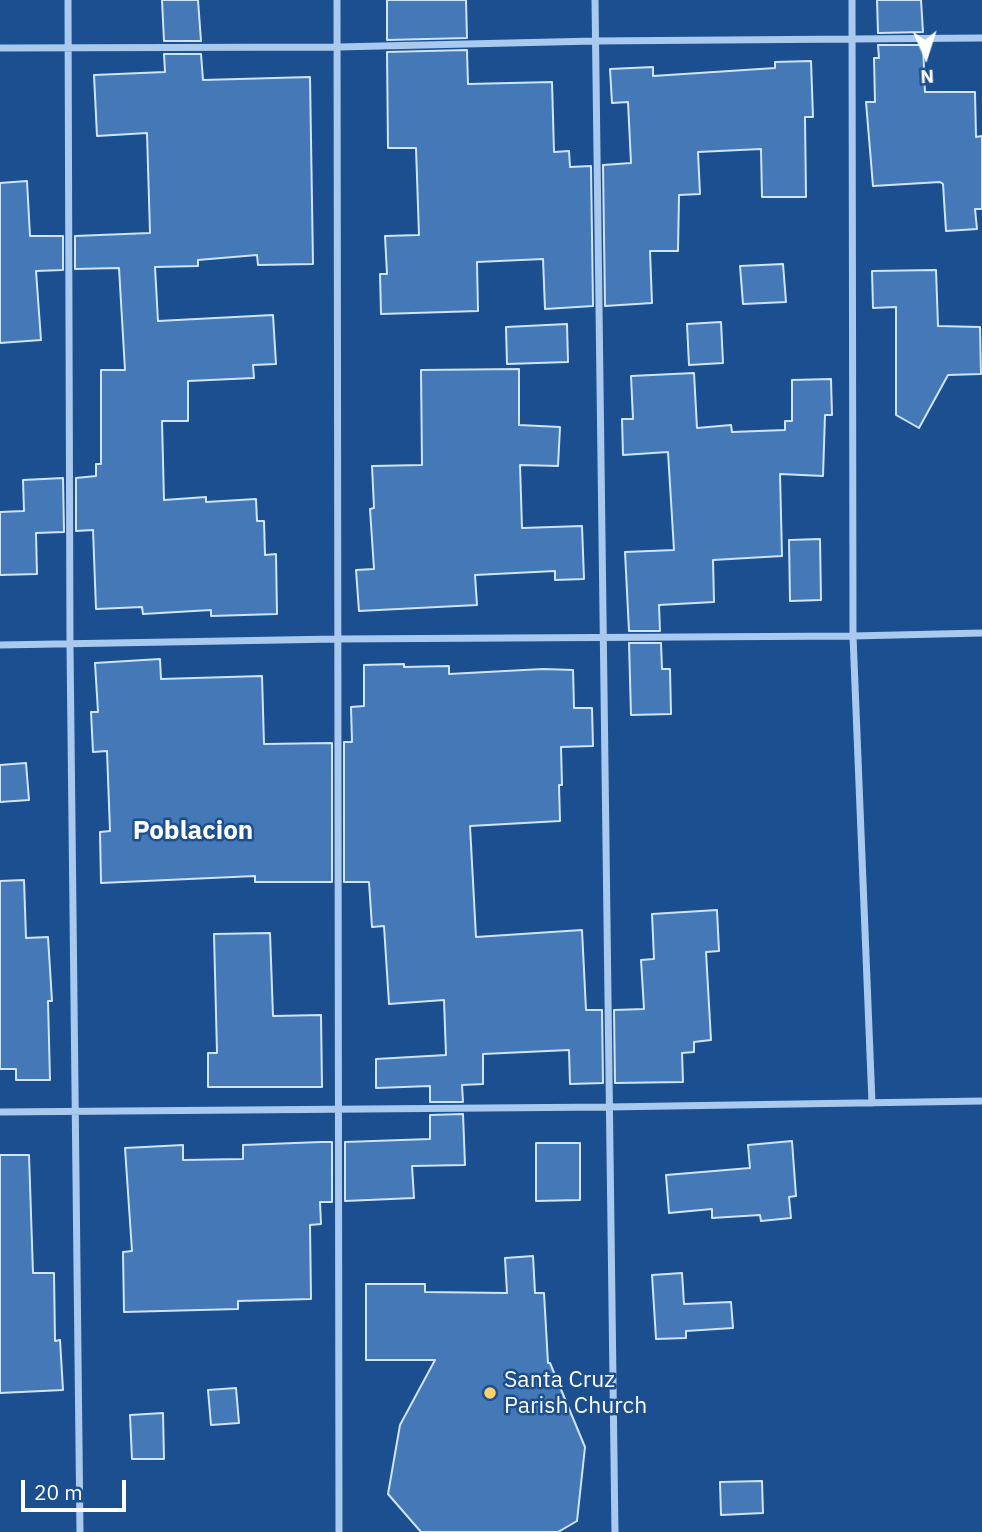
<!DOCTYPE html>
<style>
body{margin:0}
#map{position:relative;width:982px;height:1532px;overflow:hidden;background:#1b4f8f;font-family:"IBM Plex Sans",sans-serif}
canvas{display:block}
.north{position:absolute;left:891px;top:21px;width:70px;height:70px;-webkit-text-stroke:5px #1b4f8f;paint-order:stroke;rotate:177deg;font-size:19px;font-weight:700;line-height:28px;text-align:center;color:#fff}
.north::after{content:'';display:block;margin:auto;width:24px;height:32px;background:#fff;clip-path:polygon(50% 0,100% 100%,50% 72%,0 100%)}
.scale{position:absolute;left:21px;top:1480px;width:105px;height:32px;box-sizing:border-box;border:4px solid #fff;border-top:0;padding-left:9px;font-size:21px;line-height:24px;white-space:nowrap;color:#fff;-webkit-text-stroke:5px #1b4f8f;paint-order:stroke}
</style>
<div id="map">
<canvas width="982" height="1532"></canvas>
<div class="north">N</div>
<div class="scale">20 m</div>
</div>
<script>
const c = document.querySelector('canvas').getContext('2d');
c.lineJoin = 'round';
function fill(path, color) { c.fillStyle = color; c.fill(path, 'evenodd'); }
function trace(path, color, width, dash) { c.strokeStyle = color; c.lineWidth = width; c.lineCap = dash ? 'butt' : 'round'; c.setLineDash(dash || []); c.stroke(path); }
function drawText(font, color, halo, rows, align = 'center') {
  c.font = font + ' "IBM Plex Sans",sans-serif'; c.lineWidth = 5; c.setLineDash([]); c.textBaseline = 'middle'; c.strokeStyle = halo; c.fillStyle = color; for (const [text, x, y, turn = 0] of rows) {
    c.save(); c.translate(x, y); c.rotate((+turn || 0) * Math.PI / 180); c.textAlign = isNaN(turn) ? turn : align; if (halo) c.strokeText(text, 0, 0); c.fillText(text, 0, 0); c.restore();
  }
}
const building = new Path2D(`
 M 162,0 L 198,0 L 201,41 L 164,41 Z
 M 387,0 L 466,0 L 467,38 L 387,40 Z
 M 877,0 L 921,0 L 923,32 L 878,33 Z
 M 878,45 L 923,45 L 925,92 L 975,92 L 976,137 L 982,136 L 982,209 L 975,209 L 977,229 L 946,231 L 943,184 L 940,182 L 873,186 L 866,102 L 875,102 L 874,58 L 879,58 Z
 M 467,50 L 468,84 L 552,82 L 554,152 L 569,151 L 570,167 L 591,166 L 593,306 L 545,309 L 543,259 L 477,262 L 478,311 L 381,314 L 380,274 L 387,274 L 385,236 L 419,235 L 416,148 L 388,148 L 387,52 Z
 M 164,54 L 201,54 L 203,80 L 310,77 L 313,264 L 258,265 L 257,255 L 198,260 L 198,266 L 155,267 L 158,321 L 273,315 L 276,364 L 253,365 L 254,378 L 188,381 L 188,421 L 162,421 L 164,500 L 206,497 L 206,502 L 256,499 L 257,521 L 264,521 L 265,555 L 276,554 L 277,614 L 211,616 L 211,610 L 143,614 L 142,607 L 96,609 L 93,530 L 76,531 L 76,478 L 96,476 L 96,464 L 101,464 L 101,370 L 125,370 L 119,268 L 75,269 L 75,236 L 150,233 L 147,133 L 97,136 L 94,75 L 165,72 Z
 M 811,61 L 813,117 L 805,117 L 806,197 L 762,197 L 761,149 L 698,152 L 700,194 L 679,195 L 678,251 L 650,251 L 652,303 L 605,306 L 603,165 L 631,163 L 628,102 L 612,103 L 610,69 L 653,67 L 653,76 L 775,68 L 775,62 Z
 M 27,181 L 30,236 L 63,236 L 63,270 L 36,271 L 41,340 L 0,343 L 0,183 Z
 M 783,264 L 786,302 L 743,304 L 740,266 Z
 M 936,270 L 938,326 L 980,327 L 981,374 L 948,375 L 919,428 L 896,415 L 896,307 L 873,308 L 872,271 Z
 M 721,322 L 723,363 L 689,365 L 687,324 Z
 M 567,324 L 568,362 L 507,364 L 506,327 Z
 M 519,369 L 519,425 L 560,427 L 558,466 L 520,465 L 522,528 L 582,526 L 584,579 L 555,580 L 555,571 L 475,575 L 477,605 L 359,611 L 356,570 L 374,569 L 370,509 L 374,508 L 372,466 L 422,465 L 421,370 Z
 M 694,373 L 697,428 L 731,425 L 732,432 L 785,430 L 785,421 L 792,421 L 792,380 L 831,379 L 832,415 L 825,415 L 823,476 L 780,474 L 782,556 L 713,560 L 714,602 L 659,605 L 660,631 L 629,631 L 625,552 L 674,550 L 668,452 L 623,455 L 622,419 L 633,419 L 631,376 Z
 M 63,478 L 64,532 L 36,533 L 37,574 L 0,575 L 0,512 L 24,511 L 23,480 Z
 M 820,539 L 821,600 L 790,601 L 789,540 Z
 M 629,643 L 661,643 L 662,669 L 670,669 L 671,714 L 631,715 Z
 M 160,659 L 161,679 L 262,676 L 264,744 L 332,743 L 332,882 L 255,882 L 255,876 L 101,883 L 100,832 L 110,831 L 107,751 L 93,752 L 91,712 L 98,712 L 95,663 Z
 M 404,664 L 404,667 L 449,666 L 449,674 L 543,669 L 573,670 L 574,708 L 592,708 L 593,746 L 561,747 L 562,785 L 559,785 L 560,821 L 470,826 L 476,937 L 582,930 L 586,1010 L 602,1010 L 603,1083 L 570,1084 L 569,1050 L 483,1054 L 483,1084 L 462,1085 L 463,1102 L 430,1102 L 430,1086 L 376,1088 L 376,1059 L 446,1055 L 444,1000 L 389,1004 L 384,926 L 372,927 L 369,882 L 344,882 L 344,742 L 352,742 L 351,707 L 364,706 L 364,665 Z
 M 26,763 L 29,800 L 0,802 L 0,765 Z
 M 24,880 L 26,938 L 48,937 L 52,1001 L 48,1001 L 50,1080 L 16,1080 L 16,1069 L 0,1069 L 0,881 Z
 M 717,910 L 719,951 L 706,952 L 711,1040 L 694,1042 L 694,1052 L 682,1053 L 683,1082 L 615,1083 L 614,1010 L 644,1009 L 641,960 L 654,959 L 652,914 Z
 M 270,933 L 273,1016 L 321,1015 L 322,1087 L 208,1087 L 208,1053 L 217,1053 L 214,934 Z
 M 463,1114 L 465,1165 L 412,1166 L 414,1198 L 345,1201 L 345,1142 L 430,1139 L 430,1115 Z
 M 792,1141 L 796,1196 L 789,1197 L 791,1218 L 761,1221 L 760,1215 L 712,1218 L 712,1209 L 669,1213 L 666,1175 L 750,1168 L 748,1145 Z
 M 321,1142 L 332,1142 L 332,1202 L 320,1202 L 321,1224 L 310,1225 L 311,1299 L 238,1301 L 238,1309 L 124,1312 L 123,1252 L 132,1251 L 125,1148 L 183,1145 L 183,1160 L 243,1159 L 243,1145 Z
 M 536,1143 L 580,1143 L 580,1200 L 536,1201 Z
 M 0,1155 L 29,1155 L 33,1273 L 54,1273 L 55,1341 L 60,1340 L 63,1390 L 0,1393 Z
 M 533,1256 L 535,1293 L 544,1293 L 548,1363 L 550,1363 L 585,1447 L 577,1521 L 558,1532 L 421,1532 L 388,1494 L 400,1425 L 435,1360 L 366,1360 L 366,1284 L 425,1284 L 425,1292 L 507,1293 L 505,1258 Z
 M 682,1273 L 684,1304 L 731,1302 L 733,1328 L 686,1331 L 686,1338 L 656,1339 L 652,1275 Z
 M 236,1388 L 239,1423 L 211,1425 L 208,1390 Z
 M 163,1413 L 164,1459 L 132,1459 L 130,1415 Z
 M 762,1481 L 763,1513 L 721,1515 L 720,1482 Z`);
fill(building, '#4478b7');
trace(building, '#cfe3fa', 2);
trace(new Path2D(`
 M 68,0 L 70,645 L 80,1532
 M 337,0 L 339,1532
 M 595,0 L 615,1532
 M 852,0 L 853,636 L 872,1103
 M 0,48 L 338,47 L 595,41 L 982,38
 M 0,645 L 337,639 L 853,636 L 982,633
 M 0,1112 L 608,1107 L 982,1101`), '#a9c9ee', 7);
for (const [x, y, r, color] of [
 [490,1393,7,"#ffd166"]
]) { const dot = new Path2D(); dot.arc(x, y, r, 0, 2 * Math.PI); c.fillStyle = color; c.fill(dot); trace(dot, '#1b4f8f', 2.5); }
drawText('23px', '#fff', '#1b4f8f', [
 ["Santa Cruz",504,1380],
 ["Parish Church",504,1406]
], 'left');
drawText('bold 26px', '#fff', '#1b4f8f', [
 ["Poblacion",193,831]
]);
</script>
